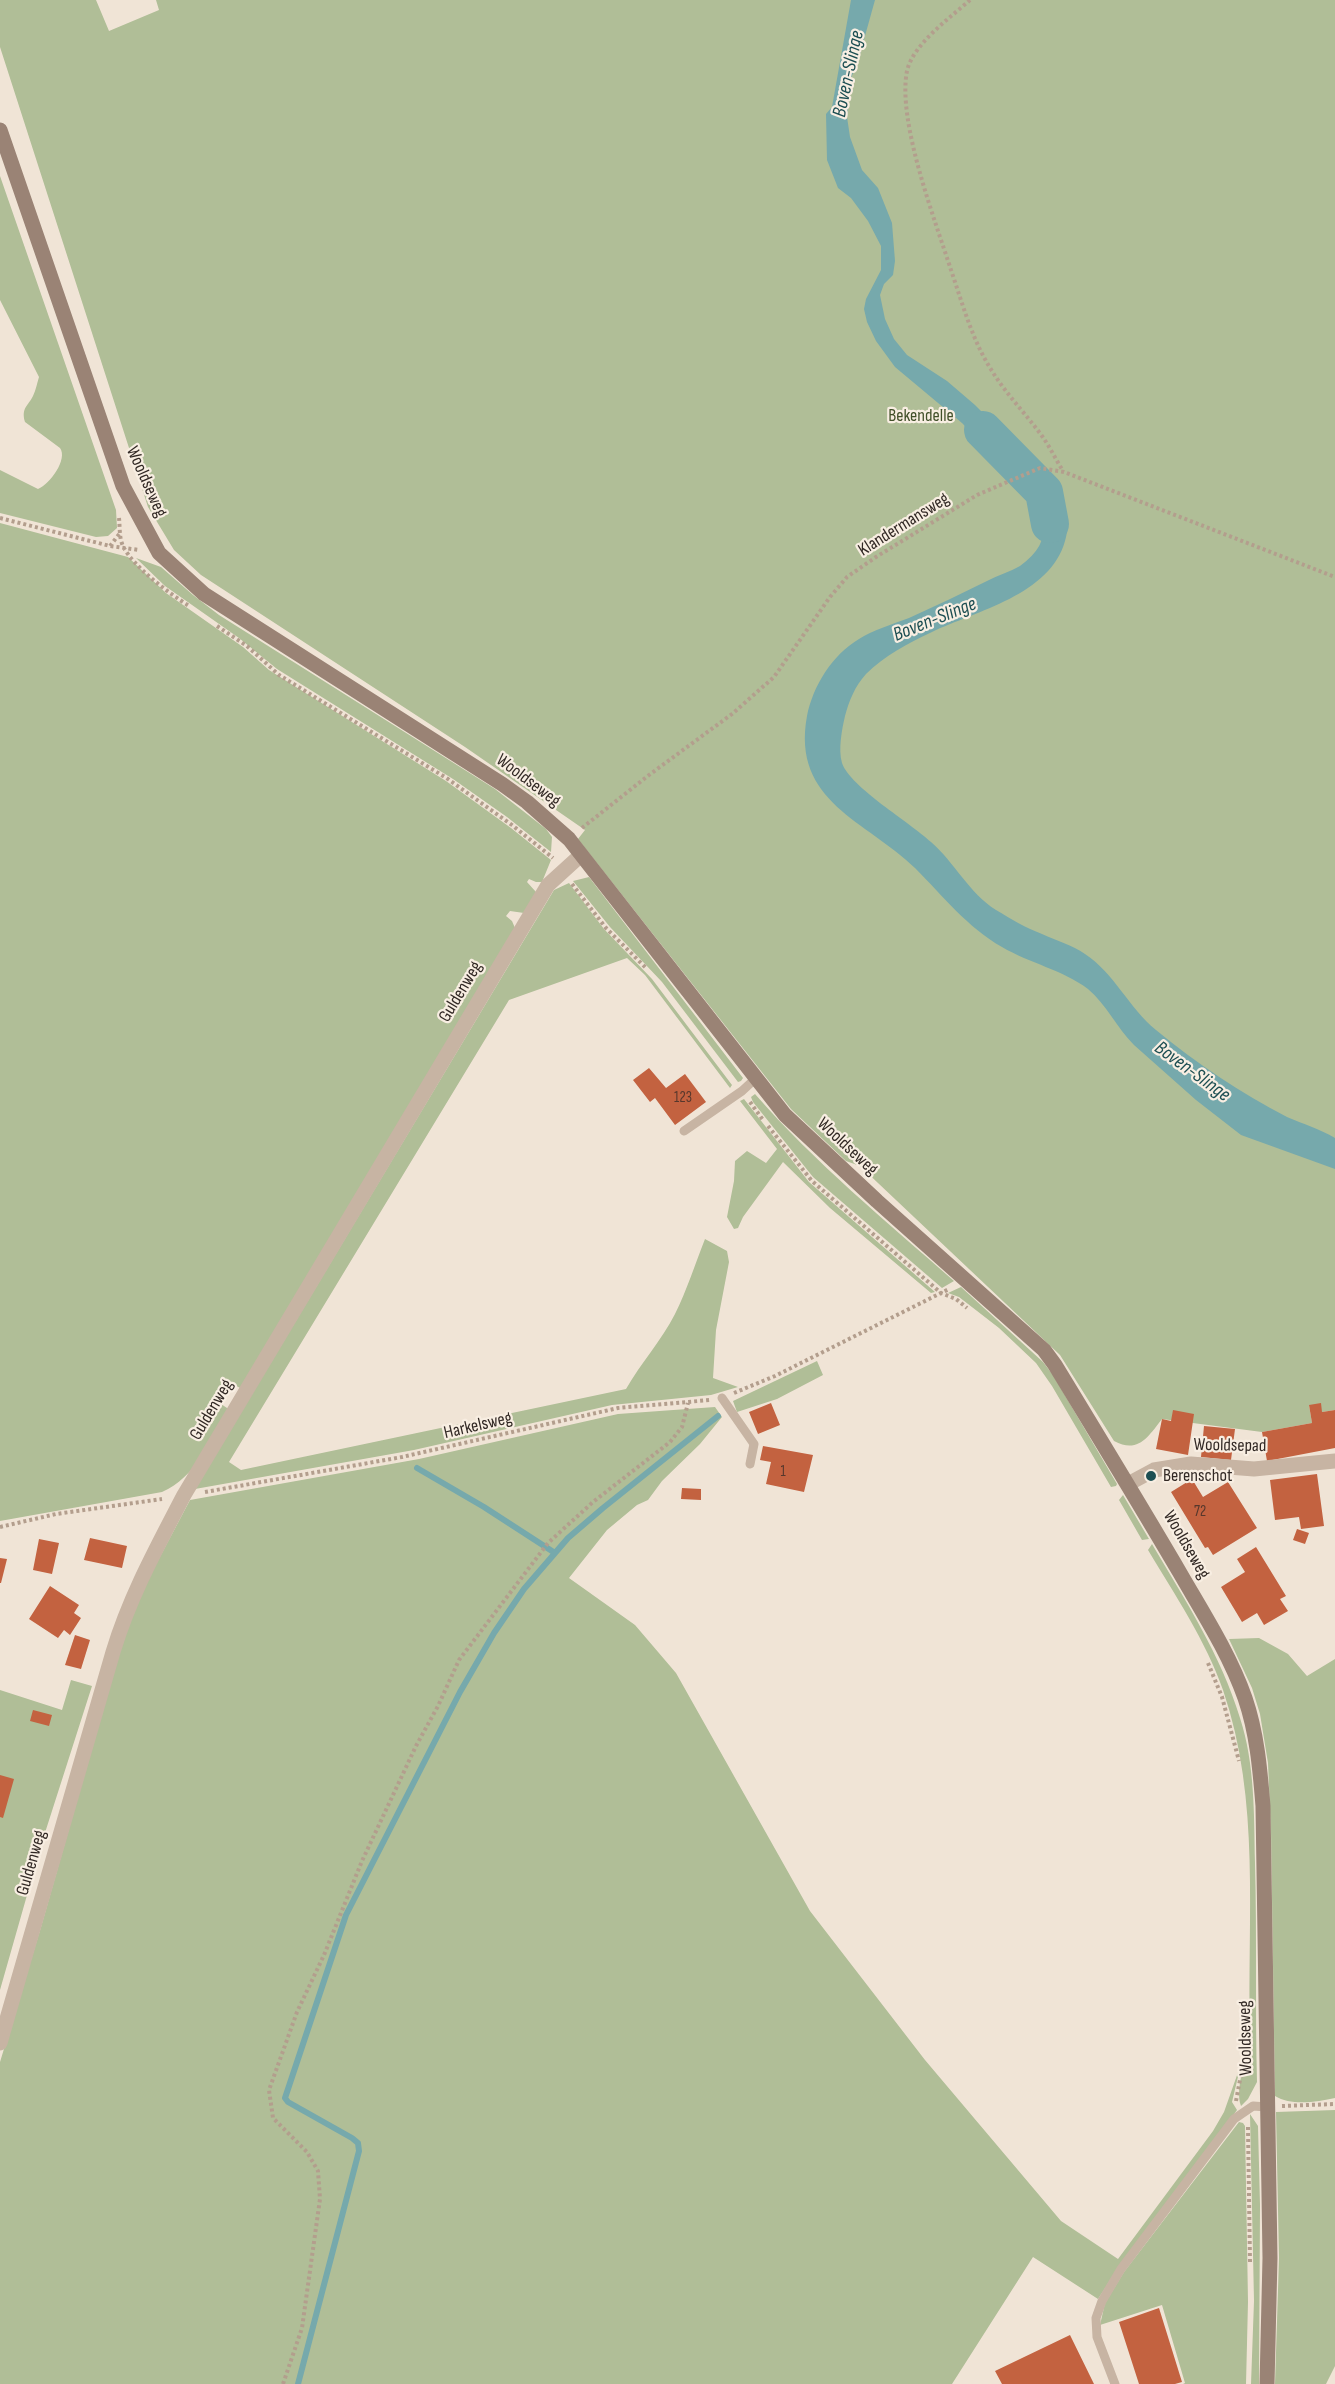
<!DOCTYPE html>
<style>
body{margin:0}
canvas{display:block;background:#f0e4d6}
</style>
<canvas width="1335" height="2384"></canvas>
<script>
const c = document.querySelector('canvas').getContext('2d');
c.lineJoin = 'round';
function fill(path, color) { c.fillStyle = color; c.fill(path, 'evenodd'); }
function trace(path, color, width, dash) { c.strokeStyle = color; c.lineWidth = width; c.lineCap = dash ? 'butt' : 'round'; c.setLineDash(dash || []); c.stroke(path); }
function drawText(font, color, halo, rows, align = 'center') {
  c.font = font + ' "Sofia Sans Condensed",sans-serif'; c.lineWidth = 4.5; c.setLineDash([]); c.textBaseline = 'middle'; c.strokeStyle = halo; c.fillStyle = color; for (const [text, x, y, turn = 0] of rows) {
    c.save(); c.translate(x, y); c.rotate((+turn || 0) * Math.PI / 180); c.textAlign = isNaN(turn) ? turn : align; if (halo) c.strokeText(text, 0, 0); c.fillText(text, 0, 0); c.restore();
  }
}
fill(new Path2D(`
 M 0,0 L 96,0 L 109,31 L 159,10 L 156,0 L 1335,0 L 1335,1410 L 1322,1412 L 1309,1405 L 1312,1423 L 1262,1432 L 1162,1419 C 1148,1437 1138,1454 1114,1441 L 1060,1355 L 860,1166 L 846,1161 L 791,1109 L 578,839 L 585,830 L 465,747 L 201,575 L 174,550 L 148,507 L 0,47 Z
 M 0,176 L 116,510 L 117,528 L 108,536 L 96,537 L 0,513 L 0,470 L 38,489 C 50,484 68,459 60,448 L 25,422 C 21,408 28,406 33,396 C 36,390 37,383 39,377 L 0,300 Z
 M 0,523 L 128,557 L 166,593 L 243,647 L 269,670 L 446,781 L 511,828 L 551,860 L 542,882 L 536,882 L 529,879 L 527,882 L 536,892 L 524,913 L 510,911 L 506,916 L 512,921 L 515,928 L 242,1389 L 231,1383 L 218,1402 L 230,1410 C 211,1440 196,1477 162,1492 L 0,1521 Z
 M 136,558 L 161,567 L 193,595 L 219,615 L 495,789 L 546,829 L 552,837 L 551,852 L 507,817 L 453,779 L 277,669 L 239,638 L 165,586 Z
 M 589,877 L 743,1078 L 741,1081 L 738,1082 L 662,982 L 610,927 L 573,881 Z
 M 569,883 L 604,929 L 652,979 L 732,1085 L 730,1088 L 645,975 L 627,958 L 509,1000 L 229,1462 L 241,1470 L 626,1389 C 641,1363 661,1341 675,1314 C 687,1290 695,1264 705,1239 L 727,1251 L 729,1262 L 716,1330 L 713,1378 L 738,1387 L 711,1395 L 612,1405 L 414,1450 L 195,1489 L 554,890 Z
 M 755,1094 C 815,1163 886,1221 954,1281 L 942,1288 L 813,1177 L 753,1102 L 751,1097 Z
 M 744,1099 L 809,1182 L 935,1292 L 931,1293 L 830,1208 L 783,1162 L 743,1217 L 738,1228 L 734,1229 L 727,1217 L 734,1181 L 735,1161 L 747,1151 L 766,1163 L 777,1149 L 740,1101 Z
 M 961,1287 L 1043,1362 L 1053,1375 L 1117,1484 L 1116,1486 L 1111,1487 L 1052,1386 L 1036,1363 L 999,1328 L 959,1297 L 948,1293 Z
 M 817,1361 L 823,1375 L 777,1399 L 737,1412 L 733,1401 Z
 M 715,1407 L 722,1417 L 700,1444 L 662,1481 L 648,1500 L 637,1505 L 607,1530 L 569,1578 L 635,1625 L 676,1673 L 810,1911 L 925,2060 L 1061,2221 L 1118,2259 L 1213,2131 L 1224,2112 L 1241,2064 L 1232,2102 L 1237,2110 L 1115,2273 L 1098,2299 L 1033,2257 L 952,2384 L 0,2384 L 0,2062 L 41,1927 L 119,1653 L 136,1602 L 190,1500 L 419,1459 L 618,1414 Z
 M 1123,1495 L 1149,1539 L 1142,1540 L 1119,1500 Z
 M 1152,1544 C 1185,1600 1221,1655 1240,1718 C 1255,1764 1254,1815 1255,1863 C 1257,1936 1255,2009 1257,2082 L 1248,2099 L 1241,2106 C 1234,2087 1249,2054 1250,2033 C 1247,1918 1261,1801 1223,1690 C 1206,1641 1175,1595 1148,1550 Z
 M 1259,1638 L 1288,1654 L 1307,1676 L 1335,1659 L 1335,2098 C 1317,2102 1291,2106 1275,2096 L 1271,1832 L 1268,1763 L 1260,1714 L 1252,1688 L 1229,1639 Z
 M 71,1680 L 92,1686 L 43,1839 L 0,1990 L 0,1690 L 62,1710 Z
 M 1335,2110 L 1335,2366 L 1326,2384 L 1275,2384 L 1279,2258 L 1276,2112 Z
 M 1250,2114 L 1258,2126 L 1260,2205 L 1259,2384 L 1251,2384 L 1254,2301 Z
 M 1239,2122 L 1243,2123 L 1245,2126 L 1248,2302 L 1246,2384 L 1183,2384 L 1185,2383 L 1162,2305 L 1100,2325 L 1105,2303 L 1124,2272 Z`), '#b0be97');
fill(new Path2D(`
 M 851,0 L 875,0 L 858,61 L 851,78 L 847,117 L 850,137 L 862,170 L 878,188 L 892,223 L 895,261 L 893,275 L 884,284 L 880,295 L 885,319 L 894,339 L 907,355 L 947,381 L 975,405 L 1028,458 L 1029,462 L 1009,471 L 962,423 L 895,367 L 876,341 L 867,322 L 864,309 L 866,299 L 881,270 L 881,246 L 868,221 L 851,198 L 838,188 L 827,160 L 826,114 L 832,107 Z
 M 1038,476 C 1048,490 1061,504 1066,520 C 1068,528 1067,534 1065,541 C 1050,595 976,611 932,632 C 908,643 884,656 866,674 C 855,686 849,701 845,716 C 842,729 838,749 842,763 C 850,787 911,823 931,842 C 955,863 969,893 996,910 C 1011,919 1026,928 1042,934 C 1057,941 1072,945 1085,954 C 1114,973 1129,1008 1156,1030 C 1196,1063 1241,1093 1287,1117 C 1303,1124 1320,1129 1335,1138 L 1335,1169 L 1241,1135 L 1196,1100 L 1134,1045 C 1117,1028 1106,1004 1088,989 C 1063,970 1029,963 1002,947 C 967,927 944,897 915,868 C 867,821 791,802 807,716 C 813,686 832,655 859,639 C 873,630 893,624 909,618 C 935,606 961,594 987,581 C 998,575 1010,572 1020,566 C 1057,540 1046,510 1017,485 Z`), '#76a9ac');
trace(new Path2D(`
 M 417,1468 L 484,1507 L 555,1553
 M 298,2384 L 359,2151 L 358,2143 L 352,2138 L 288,2102 L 285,2098 L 346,1915 L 460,1692 L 494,1633 L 524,1589 L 568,1538 L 603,1508 L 718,1416`), '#76a9ac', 6);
trace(new Path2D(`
 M 983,430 L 1044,492 L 1050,524`), '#76a9ac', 38);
fill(new Path2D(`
 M 649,1068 L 666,1088 L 685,1074 L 706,1102 L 675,1125 L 655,1098 L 650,1102 L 633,1080 Z
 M 771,1403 L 780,1425 L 758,1434 L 749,1412 Z
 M 1321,1403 L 1322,1412 L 1335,1410 L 1335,1448 L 1267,1461 L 1262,1432 L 1312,1423 L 1309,1405 Z
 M 1173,1410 L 1194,1414 L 1188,1455 L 1156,1449 L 1162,1419 L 1171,1421 Z
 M 1204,1426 L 1235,1429 L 1231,1460 L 1201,1457 Z
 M 763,1446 L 813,1455 L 804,1492 L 766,1484 L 771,1462 L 760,1460 Z
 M 1317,1474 L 1324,1526 L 1301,1529 L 1299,1517 L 1275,1520 L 1270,1480 Z
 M 1192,1479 L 1203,1497 L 1228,1482 L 1257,1528 L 1213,1555 L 1208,1547 L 1205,1548 L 1171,1492 Z
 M 682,1488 L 701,1489 L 701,1500 L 681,1499 Z
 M 1297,1529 L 1309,1533 L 1305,1544 L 1293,1540 Z
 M 90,1538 L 127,1546 L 122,1568 L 84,1560 Z
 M 39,1539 L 59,1543 L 52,1574 L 33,1570 Z
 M 1256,1547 L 1286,1596 L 1280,1599 L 1288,1611 L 1264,1625 L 1257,1613 L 1242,1622 L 1221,1587 L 1245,1572 L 1237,1559 Z
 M 0,1558 L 7,1559 L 1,1583 L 0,1583 Z
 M 50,1586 L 79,1605 L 74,1613 L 81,1618 L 70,1635 L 64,1630 L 58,1638 L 29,1619 Z
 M 75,1635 L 90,1640 L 81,1669 L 65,1665 Z
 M 33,1710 L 52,1715 L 49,1726 L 30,1721 Z
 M 0,1775 L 14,1779 L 3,1818 L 0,1817 Z
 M 1159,2308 L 1182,2382 L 1175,2384 L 1139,2384 L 1119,2322 Z
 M 1070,2335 L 1094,2384 L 1002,2384 L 995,2371 Z`), '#c36240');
trace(new Path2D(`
 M 970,0 C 950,18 913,44 907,71 C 897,121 935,220 951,270 C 963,305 972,340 992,371 C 1006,394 1026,414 1042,436 C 1050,447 1056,460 1063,471
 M 0,518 L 110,546 L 139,550
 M 119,518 C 120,527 119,538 123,546 C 133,567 169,593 189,606
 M 110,546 L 120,533
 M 217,626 L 247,646 L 279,675 L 448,779 L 512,825 L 553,858
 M 582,828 L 649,775 L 732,714 L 774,677 L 830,597 L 847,577 L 876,557 L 977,495 L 1040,468 L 1064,472 L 1335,577
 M 572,884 L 606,928 L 646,968
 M 750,1102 L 763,1120
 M 768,1126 L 812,1181 L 941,1293 L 956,1299 L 967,1308
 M 734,1393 L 775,1376 L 949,1289
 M 205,1492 L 402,1457 L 618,1408 L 710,1400
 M 0,1527 L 56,1514 L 162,1499
 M 1208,1663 L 1222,1697 L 1239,1761
 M 1236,2101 L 1246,2048 L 1246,2020
 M 1282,2106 L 1335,2104
 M 1248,2127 L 1250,2263
 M 283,2384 L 302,2328 L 320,2199 L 318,2171 L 307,2152 L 273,2118 L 269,2090 L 297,2012 L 324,1955 L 362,1861 L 416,1746 L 438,1706 L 459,1660 L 548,1543 L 593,1502 L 670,1442 L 682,1427 L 688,1403`), '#b39e8d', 4, [3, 3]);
trace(new Path2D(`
 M 684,1131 L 742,1091 L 755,1079
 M 722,1398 L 754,1444 L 750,1464
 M 1115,2384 L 1097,2337 L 1096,2318 L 1102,2301 L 1121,2269 L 1234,2119 L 1253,2106 L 1267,2107`), '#c7b4a3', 9);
trace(new Path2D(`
 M 1128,1484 L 1154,1470 L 1191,1464 L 1254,1469 L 1335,1461
 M 0,2043 L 113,1652 C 130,1596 157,1547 184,1495 L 548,885 L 581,855`), '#c7b4a3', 15);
trace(new Path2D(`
 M 0,130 L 123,486 L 159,553 L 204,594 L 502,784 L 527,802 L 569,839 L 785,1115 L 877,1201 L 1044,1350 L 1055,1365 C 1097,1434 1139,1503 1180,1573 C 1203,1613 1229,1653 1245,1698 C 1257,1733 1260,1769 1263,1806 L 1270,2258 L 1267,2384`), '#9a8375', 15);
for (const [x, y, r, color] of [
 [1151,1476,6,"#1c4e52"]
]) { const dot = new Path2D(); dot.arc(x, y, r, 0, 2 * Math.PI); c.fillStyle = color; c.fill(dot); trace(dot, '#f8eee2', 2); }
drawText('15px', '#56372c', null, [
 ["123",683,1098],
 ["1",783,1472],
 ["72",1200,1512]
]);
drawText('18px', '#415029', '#f8eee2', [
 ["Bekendelle",921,416]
]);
drawText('18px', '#322925', '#f8eee2', [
 ["Wooldseweg",146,482,66],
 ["Klandermansweg",904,525,-32],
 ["Wooldseweg",528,781,37],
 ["Guldenweg",461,992,-59],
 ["Wooldseweg",847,1147,43],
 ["Guldenweg",212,1410,-59],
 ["Harkelsweg",478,1426,-13],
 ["Wooldsepad",1230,1446,1],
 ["Wooldseweg",1186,1545,60],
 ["Guldenweg",32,1863,-74],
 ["Wooldseweg",1246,2038,-91]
]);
drawText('18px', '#322925', '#f8eee2', [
 ["Berenschot",1163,1476]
], 'left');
drawText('italic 20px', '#1c4e52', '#f8eee2', [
 ["Boven-Slinge",849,74,-78],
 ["Boven-Slinge",935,620,-22],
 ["Boven-Slinge",1192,1072,36]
]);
</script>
